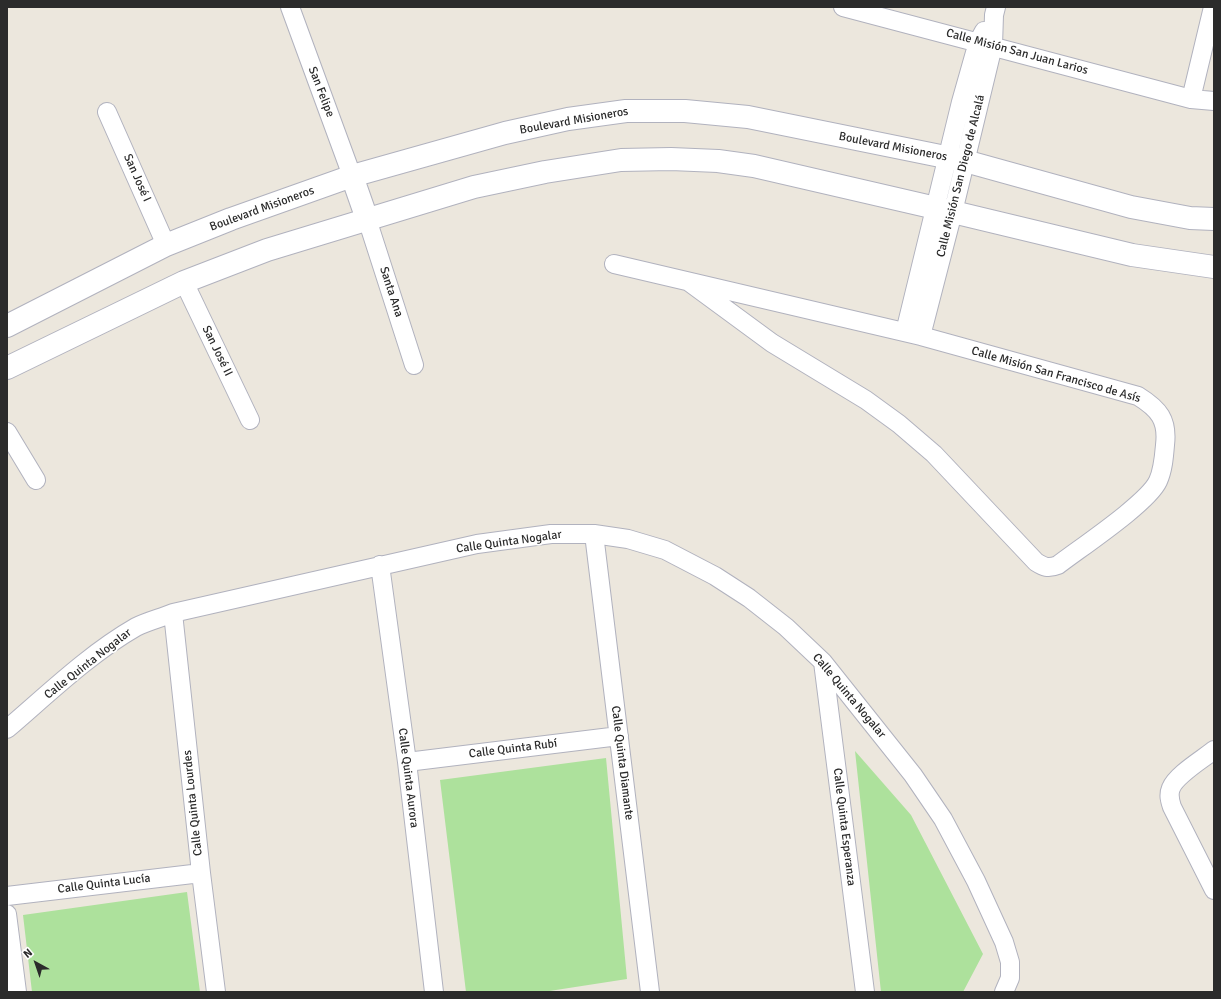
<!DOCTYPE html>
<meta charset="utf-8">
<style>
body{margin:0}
#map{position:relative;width:1221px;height:999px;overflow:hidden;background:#ece7dd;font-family:Signika,sans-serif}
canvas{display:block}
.frame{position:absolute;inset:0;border:8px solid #2b2b2b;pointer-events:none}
.north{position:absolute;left:16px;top:943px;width:40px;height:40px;-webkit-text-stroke:3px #fff;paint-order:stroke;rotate:320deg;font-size:11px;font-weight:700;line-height:16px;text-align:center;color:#2b2b2b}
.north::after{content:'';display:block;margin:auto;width:14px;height:18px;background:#2b2b2b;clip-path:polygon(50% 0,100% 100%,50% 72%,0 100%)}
</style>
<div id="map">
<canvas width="1221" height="999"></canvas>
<div class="frame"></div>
<div class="north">N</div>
</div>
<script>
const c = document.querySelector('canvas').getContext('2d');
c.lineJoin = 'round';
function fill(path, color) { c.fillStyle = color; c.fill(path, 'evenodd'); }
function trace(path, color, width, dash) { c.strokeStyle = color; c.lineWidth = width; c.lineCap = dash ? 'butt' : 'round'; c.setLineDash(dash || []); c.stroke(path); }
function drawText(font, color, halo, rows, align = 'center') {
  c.font = font + ' Signika,sans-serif'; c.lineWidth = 3.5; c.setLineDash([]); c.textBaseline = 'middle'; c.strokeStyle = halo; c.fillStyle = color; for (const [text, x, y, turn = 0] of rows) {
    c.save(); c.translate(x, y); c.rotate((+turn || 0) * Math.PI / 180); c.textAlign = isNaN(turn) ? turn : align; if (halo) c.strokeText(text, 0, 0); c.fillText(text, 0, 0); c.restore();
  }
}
fill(new Path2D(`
 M 855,751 L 911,815 L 983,954 L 963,992 L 881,992 Z
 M 606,758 L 627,979 L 543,992 L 466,992 L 440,780 Z
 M 187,892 L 200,992 L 32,992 L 23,915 Z`), '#ade19c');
const minor = new Path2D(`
 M 290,7 L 352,176
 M 843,7 L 1191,99 L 1214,101
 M 1191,99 L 1213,7
 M 107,112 L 166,245
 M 367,219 L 414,365
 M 614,264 L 921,336 L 1138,396 C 1159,409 1168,420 1165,445 C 1164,457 1163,470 1158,481 C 1148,503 1080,548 1058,565 C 1048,569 1044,567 1036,562 L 934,454 L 899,424 L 866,400 L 772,343 L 689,282
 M 184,282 L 250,420
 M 905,332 L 961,102 L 978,42 L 984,31
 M 921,336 L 953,212 L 993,46 L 994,15 L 996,7
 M 7,432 L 36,480
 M 594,534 L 650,992
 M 380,565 L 407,762 L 434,992
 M 173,613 L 201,873 L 216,992
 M 823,662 L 865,992
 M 7,729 C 48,694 89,654 136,627 C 148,621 161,618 173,613 L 477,544 L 551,534 L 594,534 L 628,539 L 665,550 L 715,576 L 749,598 L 786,627 L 823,662 L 913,775 L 943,819 L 976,881 L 1004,942 L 1010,962 L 1010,978 L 1004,992
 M 1214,750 C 1203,759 1176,775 1171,788 C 1168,795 1170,801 1172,807 L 1214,890
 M 407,762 L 619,736
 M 7,896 L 201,873
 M 7,914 L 17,992`);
const tertiary = new Path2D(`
 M 352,176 L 367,219
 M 7,326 L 166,245 L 231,219 L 352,176 L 505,133 L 568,119 L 626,111 L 685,111 L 748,117 L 965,161 L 1131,207 L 1190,218 L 1214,219
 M 7,368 L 184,282 L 267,250 L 474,187 L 545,172 L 621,160 L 671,159 L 718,161 L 754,166 L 953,212 L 1132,255 L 1214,267`);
trace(minor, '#b1b2be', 20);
trace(tertiary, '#b1b2be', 24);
trace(minor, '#fff', 18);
trace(tertiary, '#fff', 22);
drawText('12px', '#2b2b2b', '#fff', [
 ["Calle Misión San Juan Larios",1017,52,15],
 ["San Felipe",321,92,69],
 ["Boulevard Misioneros",574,121,-10],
 ["Boulevard Misioneros",893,147,11],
 ["Calle Misión San Diego de Alcalá",961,176,-76],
 ["San José I",137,178,66],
 ["Boulevard Misioneros",262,209,-20],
 ["Santa Ana",391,292,72],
 ["San José II",217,351,64],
 ["Calle Misión San Francisco de Asís",1056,375,16],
 ["Calle Quinta Nogalar",509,542,-8],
 ["Calle Quinta Nogalar",88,664,-38],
 ["Calle Quinta Nogalar",849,696,50],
 ["Calle Quinta Rubí",513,749,-7],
 ["Calle Quinta Diamante",622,763,83],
 ["Calle Quinta Aurora",408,778,83],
 ["Calle Quinta Lourdes",193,803,-96],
 ["Calle Quinta Esperanza",844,827,83],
 ["Calle Quinta Lucía",104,884,-7]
]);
</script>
